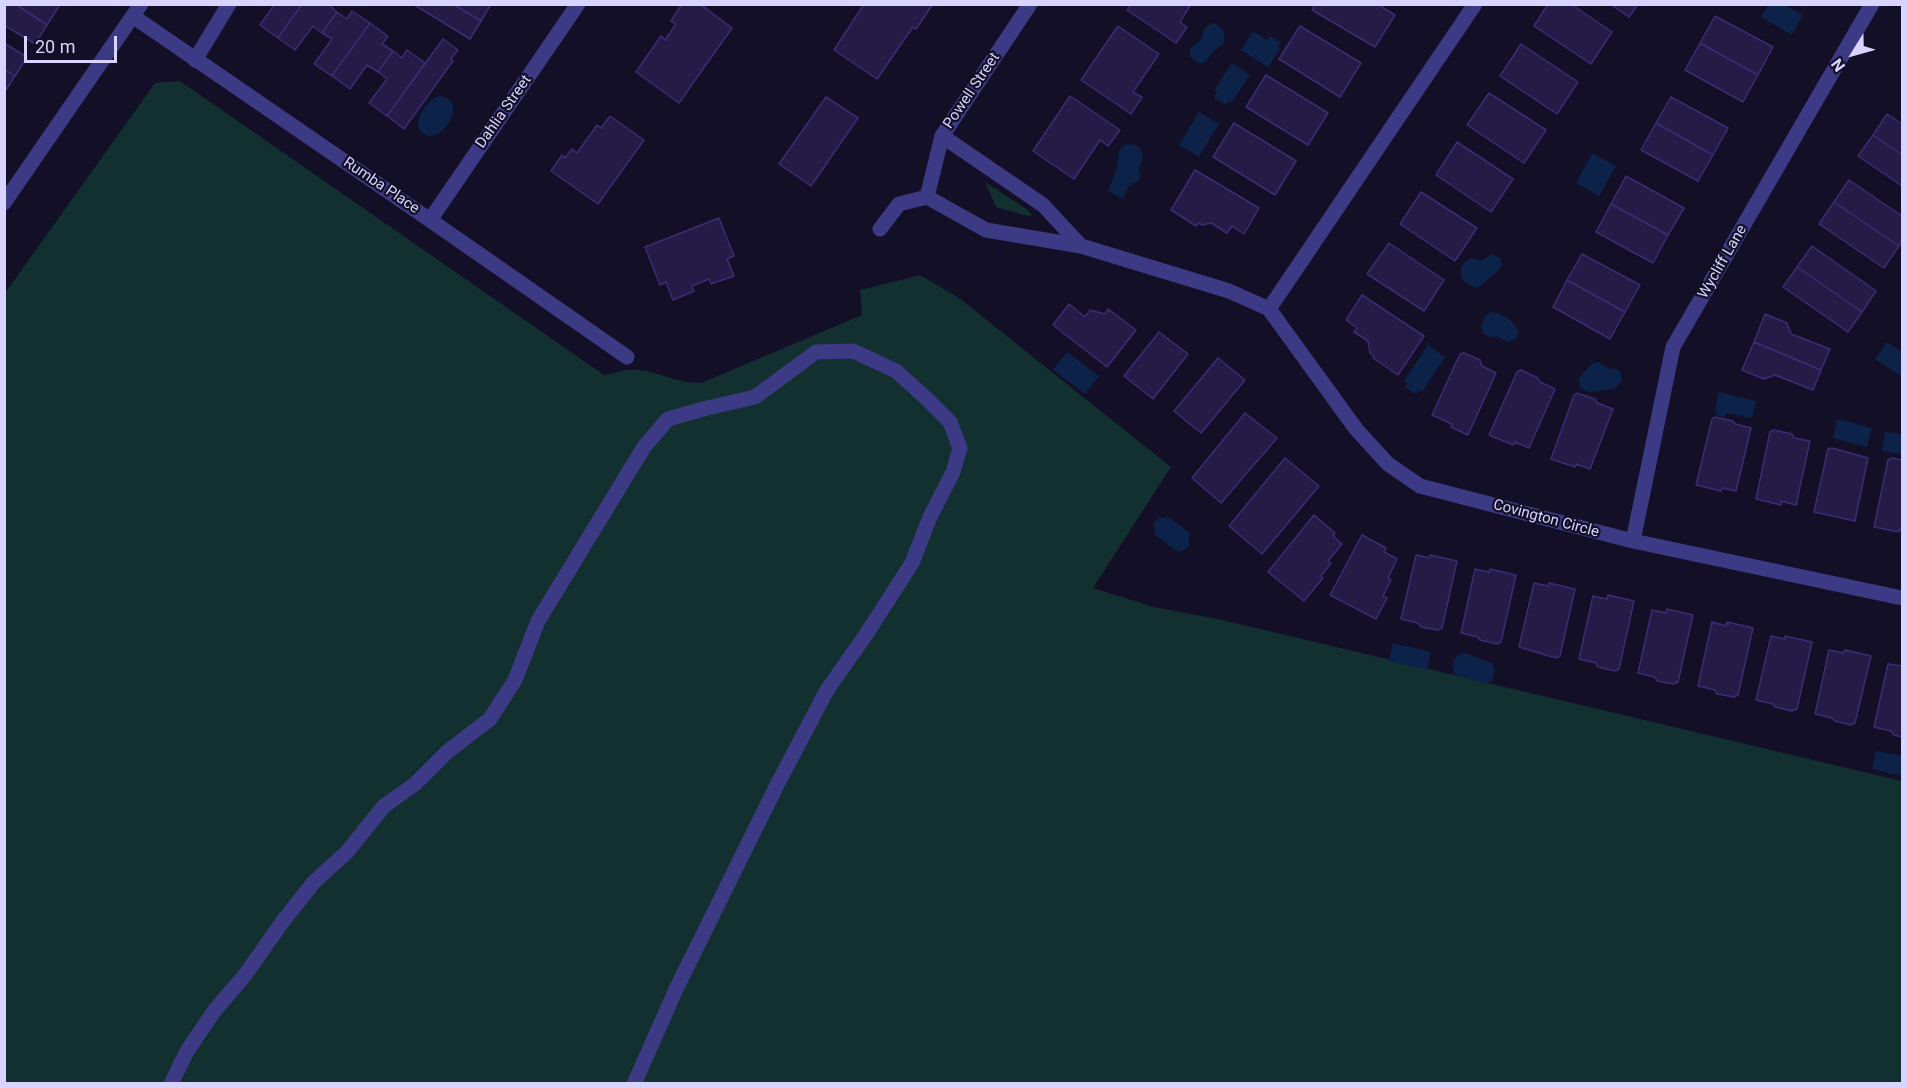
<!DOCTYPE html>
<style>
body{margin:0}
#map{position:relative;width:1907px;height:1088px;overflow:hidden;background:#130f26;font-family:Roboto,sans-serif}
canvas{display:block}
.frame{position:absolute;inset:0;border:6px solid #d9d4ff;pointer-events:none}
.north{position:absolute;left:1823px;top:24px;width:60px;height:60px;-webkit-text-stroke:4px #130f26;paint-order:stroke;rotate:233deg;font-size:16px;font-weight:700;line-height:24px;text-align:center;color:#d9d4ff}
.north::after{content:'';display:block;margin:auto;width:21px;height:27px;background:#d9d4ff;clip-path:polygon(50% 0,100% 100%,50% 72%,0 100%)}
.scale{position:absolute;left:24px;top:36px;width:93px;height:27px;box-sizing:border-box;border:3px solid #d9d4ff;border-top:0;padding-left:8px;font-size:18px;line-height:21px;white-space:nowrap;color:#d9d4ff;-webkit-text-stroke:4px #130f26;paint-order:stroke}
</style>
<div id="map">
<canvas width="1907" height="1088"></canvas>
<div class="frame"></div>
<div class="north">N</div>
<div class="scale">20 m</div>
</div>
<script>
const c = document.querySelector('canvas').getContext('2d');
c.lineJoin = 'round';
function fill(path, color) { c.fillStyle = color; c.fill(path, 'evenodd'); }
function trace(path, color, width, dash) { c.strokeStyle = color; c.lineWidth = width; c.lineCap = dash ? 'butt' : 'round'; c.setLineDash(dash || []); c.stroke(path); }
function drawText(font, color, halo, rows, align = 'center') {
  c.font = font + ' Roboto,sans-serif'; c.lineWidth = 4.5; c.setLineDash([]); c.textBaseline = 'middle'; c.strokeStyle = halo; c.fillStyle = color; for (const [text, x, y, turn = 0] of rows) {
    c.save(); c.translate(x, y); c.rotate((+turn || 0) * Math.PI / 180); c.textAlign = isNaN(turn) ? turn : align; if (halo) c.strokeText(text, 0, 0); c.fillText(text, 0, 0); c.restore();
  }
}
fill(new Path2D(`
 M 180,81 L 604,375 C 615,373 628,368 638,370 C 659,372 680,384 701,383 L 862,315 L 860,290 L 920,275 L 959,298 L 1171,467 L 1093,588 L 1154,607 L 1222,620 L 1902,781 L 1902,1083 L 5,1084 L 5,293 L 155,83 Z
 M 985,182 L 1028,210 L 1032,215 L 1028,216 L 996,207 Z`), '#12302f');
fill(new Path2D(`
 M 1768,5 L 1785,5 L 1803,15 L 1792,35 L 1761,17 Z
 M 1212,23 C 1220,24 1227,32 1224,41 C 1223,46 1217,48 1214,51 C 1208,57 1208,62 1200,64 L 1190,57 L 1190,49 L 1201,40 L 1204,29 Z
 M 1253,31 L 1267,40 L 1270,36 L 1281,42 L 1278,47 L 1280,49 L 1268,67 L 1241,50 Z
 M 1232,63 L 1250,75 L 1232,102 L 1229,101 L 1226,105 L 1214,98 L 1217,92 L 1214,90 Z
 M 439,96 C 470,98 444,143 426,135 C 407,127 426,100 439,96 Z
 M 1199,112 L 1219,124 L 1199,157 L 1179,145 Z
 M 1126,144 L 1135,145 L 1139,147 L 1141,151 L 1143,159 L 1139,168 L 1140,177 L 1138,181 L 1129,186 L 1123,199 L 1108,191 L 1117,168 L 1119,150 Z
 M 1592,153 L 1616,166 L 1599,196 L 1576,183 Z
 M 1493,254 L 1501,259 L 1501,268 L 1479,287 L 1474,287 L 1465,283 C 1459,275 1459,263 1470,259 C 1478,257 1472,260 1480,260 C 1485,260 1489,255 1493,254 Z
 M 1490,312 C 1506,312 1535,336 1507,342 C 1504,341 1501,338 1498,337 C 1495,336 1491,338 1488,336 C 1476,331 1482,318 1490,312 Z
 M 1887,342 L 1902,352 L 1902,377 L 1875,359 Z
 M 1428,345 L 1445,357 L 1422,392 L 1419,390 L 1416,394 L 1405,387 L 1408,383 L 1404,381 Z
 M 1067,352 L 1099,376 L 1085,394 L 1053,370 Z
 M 1598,362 C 1601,363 1603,366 1606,367 C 1615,371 1621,365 1622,381 L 1614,389 C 1601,389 1590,397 1580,387 L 1579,378 L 1592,364 Z
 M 1719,392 L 1756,401 L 1752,418 L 1727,413 L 1725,417 L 1716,415 L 1717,411 L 1715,410 Z
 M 1837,419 L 1872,428 L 1867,447 L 1833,438 Z
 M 1885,432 L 1902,434 L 1902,454 L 1882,451 Z
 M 1167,516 L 1191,534 L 1189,536 L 1189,546 L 1184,550 L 1178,552 L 1154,534 L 1155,532 C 1152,526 1153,521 1159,518 L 1165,518 Z
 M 1393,643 L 1431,652 L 1427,670 L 1389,661 Z
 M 1465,653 L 1492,663 L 1495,670 L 1492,681 L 1484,683 L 1456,675 C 1451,668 1451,662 1457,656 Z
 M 1876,751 L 1902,756 L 1902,776 L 1872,769 Z`), '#0c2248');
const building = new Path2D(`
 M 4,4 L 15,4 L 47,25 L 35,44 L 4,25 Z
 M 15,4 L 56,4 L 59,6 L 47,25 Z
 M 275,4 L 302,4 L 278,38 L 260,25 Z
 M 302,4 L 328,4 L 337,12 L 322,33 L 313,26 L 295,50 L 278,38 Z
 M 413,4 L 453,4 L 481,21 L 470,39 Z
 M 453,4 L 491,4 L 481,21 Z
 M 682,4 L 700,4 L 732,28 L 679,103 L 636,72 L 661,36 L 665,40 L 676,24 L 671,21 Z
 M 864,4 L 933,4 L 916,29 L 913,27 L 877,79 L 834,50 Z
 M 1132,4 L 1191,4 L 1180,22 L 1187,27 L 1176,43 L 1127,10 Z
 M 1315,4 L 1377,4 L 1395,15 L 1375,47 L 1312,10 Z
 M 1548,4 L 1571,4 L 1612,32 L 1591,64 L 1534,26 Z
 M 1610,4 L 1638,4 L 1629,17 Z
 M 352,11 L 370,23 L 332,76 L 314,64 L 332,39 L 322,33 L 337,12 L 347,19 Z
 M 1715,16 L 1773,47 L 1758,75 L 1700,43 Z
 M 370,23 L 388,36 L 382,44 L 393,51 L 378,72 L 367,65 L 350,89 L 332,76 Z
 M 1118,26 L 1159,54 L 1133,92 L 1142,97 L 1131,114 L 1081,80 Z
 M 1300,26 L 1361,63 L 1340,97 L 1279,59 Z
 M 443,39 L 458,50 L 451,59 L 453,61 L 404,129 L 387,116 Z
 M 4,43 L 27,57 L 15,76 L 4,69 Z
 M 1700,43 L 1758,75 L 1743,102 L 1685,70 Z
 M 1521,44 L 1578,82 L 1557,114 L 1500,76 Z
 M 407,50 L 425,63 L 387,116 L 369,103 L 387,79 L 378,72 L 393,51 L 402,58 Z
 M 4,69 L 15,76 L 4,93 Z
 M 1266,75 L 1328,113 L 1308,145 L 1246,107 Z
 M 1489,93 L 1546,130 L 1524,163 L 1467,125 Z
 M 1070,96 L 1120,130 L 1108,146 L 1100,140 L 1074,179 L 1033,151 Z
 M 826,97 L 858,118 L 811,186 L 779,164 Z
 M 1671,97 L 1728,128 L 1713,155 L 1656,123 Z
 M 1887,114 L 1902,124 L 1902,155 L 1873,135 Z
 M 610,116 L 644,140 L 598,204 L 551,171 L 562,155 L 565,158 L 572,149 L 577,153 L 597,125 L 601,128 Z
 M 1234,123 L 1296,161 L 1275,195 L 1213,157 Z
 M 1656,123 L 1713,155 L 1698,181 L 1641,150 Z
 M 1873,135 L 1902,155 L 1902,186 L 1858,156 Z
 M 1457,142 L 1513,179 L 1491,212 L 1436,175 Z
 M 1195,170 L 1259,208 L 1244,234 L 1232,226 L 1227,233 L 1211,223 L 1202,225 L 1198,223 L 1196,226 L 1171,210 Z
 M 1626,176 L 1684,208 L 1668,235 L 1611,204 Z
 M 1849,180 L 1902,216 L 1902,240 L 1899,246 L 1834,202 Z
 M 1421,192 L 1477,228 L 1455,261 L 1400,224 Z
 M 1834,202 L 1899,246 L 1884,268 L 1819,224 Z
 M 1611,204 L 1668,235 L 1653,263 L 1596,232 Z
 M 719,218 L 734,256 L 727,259 L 734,276 L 711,284 L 709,279 L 692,286 L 694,291 L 673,300 L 666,282 L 660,285 L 645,247 Z
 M 1389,243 L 1444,280 L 1424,311 L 1367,274 Z
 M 1812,246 L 1876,291 L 1862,312 L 1797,267 Z
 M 1582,254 L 1640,285 L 1625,312 L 1567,280 Z
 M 1797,267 L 1862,312 L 1848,332 L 1783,287 Z
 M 1567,280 L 1625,312 L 1610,339 L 1553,307 Z
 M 1362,295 L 1424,336 L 1398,375 L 1373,358 L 1374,356 L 1370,353 L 1368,341 L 1354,332 L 1357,328 L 1346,320 Z
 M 1069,304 L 1085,317 L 1090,310 L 1105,314 L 1108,309 L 1136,330 L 1107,367 L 1053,325 Z
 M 1765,314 L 1787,323 L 1791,334 L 1830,349 L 1821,370 L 1754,342 Z
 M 1159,332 L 1188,354 L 1153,399 L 1124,376 Z
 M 1754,342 L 1821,370 L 1813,390 L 1775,375 L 1764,379 L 1742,370 Z
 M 1464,353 L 1480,360 L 1482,366 L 1496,373 L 1468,435 L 1451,427 L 1452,424 L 1432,415 L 1460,354 Z
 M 1218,358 L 1245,380 L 1201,433 L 1174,411 Z
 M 1521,370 L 1538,378 L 1540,382 L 1555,389 L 1529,448 L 1515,442 L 1513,445 L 1489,435 L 1517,372 Z
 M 1577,393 L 1595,399 L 1597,403 L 1613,409 L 1590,469 L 1576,464 L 1575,467 L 1551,459 L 1574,395 Z
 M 1245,413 L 1277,438 L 1221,503 L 1192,478 Z
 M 1715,417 L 1733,421 L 1735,424 L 1751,428 L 1736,491 L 1722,488 L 1721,491 L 1696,485 L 1712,419 Z
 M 1774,430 L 1792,434 L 1794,438 L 1810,441 L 1796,505 L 1781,501 L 1781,505 L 1756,499 L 1770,432 Z
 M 1832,448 L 1868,458 L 1855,521 L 1814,512 L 1828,449 Z
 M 1285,458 L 1319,486 L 1262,554 L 1229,526 Z
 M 1892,458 L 1902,460 L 1902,530 L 1899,529 L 1899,532 L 1874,527 L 1888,460 Z
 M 1314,515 L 1335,533 L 1333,536 L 1342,544 L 1328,561 L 1331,563 L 1321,576 L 1323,578 L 1304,601 L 1268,572 Z
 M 1362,535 L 1386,548 L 1384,552 L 1397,559 L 1388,578 L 1391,580 L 1383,596 L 1387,598 L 1376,619 L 1330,595 Z
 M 1416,555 L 1430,558 L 1430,555 L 1457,561 L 1442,628 L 1438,630 L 1421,627 L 1418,623 L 1401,619 Z
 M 1475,569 L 1489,572 L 1490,569 L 1516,575 L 1501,642 L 1497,644 L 1480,640 L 1478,637 L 1461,633 Z
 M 1534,583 L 1548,586 L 1549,583 L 1575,589 L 1560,656 L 1556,658 L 1519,647 Z
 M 1608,595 L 1634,601 L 1619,669 L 1615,671 L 1598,667 L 1596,663 L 1579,659 L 1593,596 L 1607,599 Z
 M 1667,609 L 1693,615 L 1678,682 L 1674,684 L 1657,681 L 1655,677 L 1638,673 L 1652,610 L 1666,613 Z
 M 1712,622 L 1726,626 L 1727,622 L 1753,628 L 1738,695 L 1734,697 L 1717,694 L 1715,690 L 1698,686 Z
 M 1771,636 L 1785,639 L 1785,636 L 1812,642 L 1797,709 L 1792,711 L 1775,707 L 1773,704 L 1756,700 Z
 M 1829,650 L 1843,653 L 1845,650 L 1871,656 L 1855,723 L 1851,725 L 1835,721 L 1832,718 L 1815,714 Z
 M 1888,664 L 1902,666 L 1902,737 L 1894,735 L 1891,731 L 1874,727 Z`);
fill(building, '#241b47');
trace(building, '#3b2d73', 1.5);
trace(new Path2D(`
 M 195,60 L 229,4
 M 171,1084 L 187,1051 L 215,1010 L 245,975 L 283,921 L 314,882 L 347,852 L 384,806 L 415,784 L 447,752 L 490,719 L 515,680 L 538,621 L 644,447 L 668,419 L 707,408 L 755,397 L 816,352 L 853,351 L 896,371 L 926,398 L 950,422 L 960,448 L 953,472 L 930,517 L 912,563 L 865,636 L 827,690 L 778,783 L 677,987 L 634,1084`), '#3d3a85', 15);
trace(new Path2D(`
 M 134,17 L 430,220 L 627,357
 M 942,136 L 1043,205 L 1081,246
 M 927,197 L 986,230 L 1081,246 L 1229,291 L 1269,309 L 1356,429 L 1388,464 L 1420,486 L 1633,541 L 1902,598
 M 430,220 L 578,4
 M 880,229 L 899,204 L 927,197 L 942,136 L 1030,4
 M 1269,309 L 1475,4
 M 1633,541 L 1673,347 L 1872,4`), '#3d3a85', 15);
trace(new Path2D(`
 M 4,203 L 141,4`), '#3d3a85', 15);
drawText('15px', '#d9d4ff', '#130f26', [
 ["Powell Street",972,91,-56],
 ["Dahlia Street",504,112,-55],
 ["Rumba Place",381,186,34],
 ["Wycliff Lane",1723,262,-60],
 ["Covington Circle",1546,519,15]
]);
</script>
